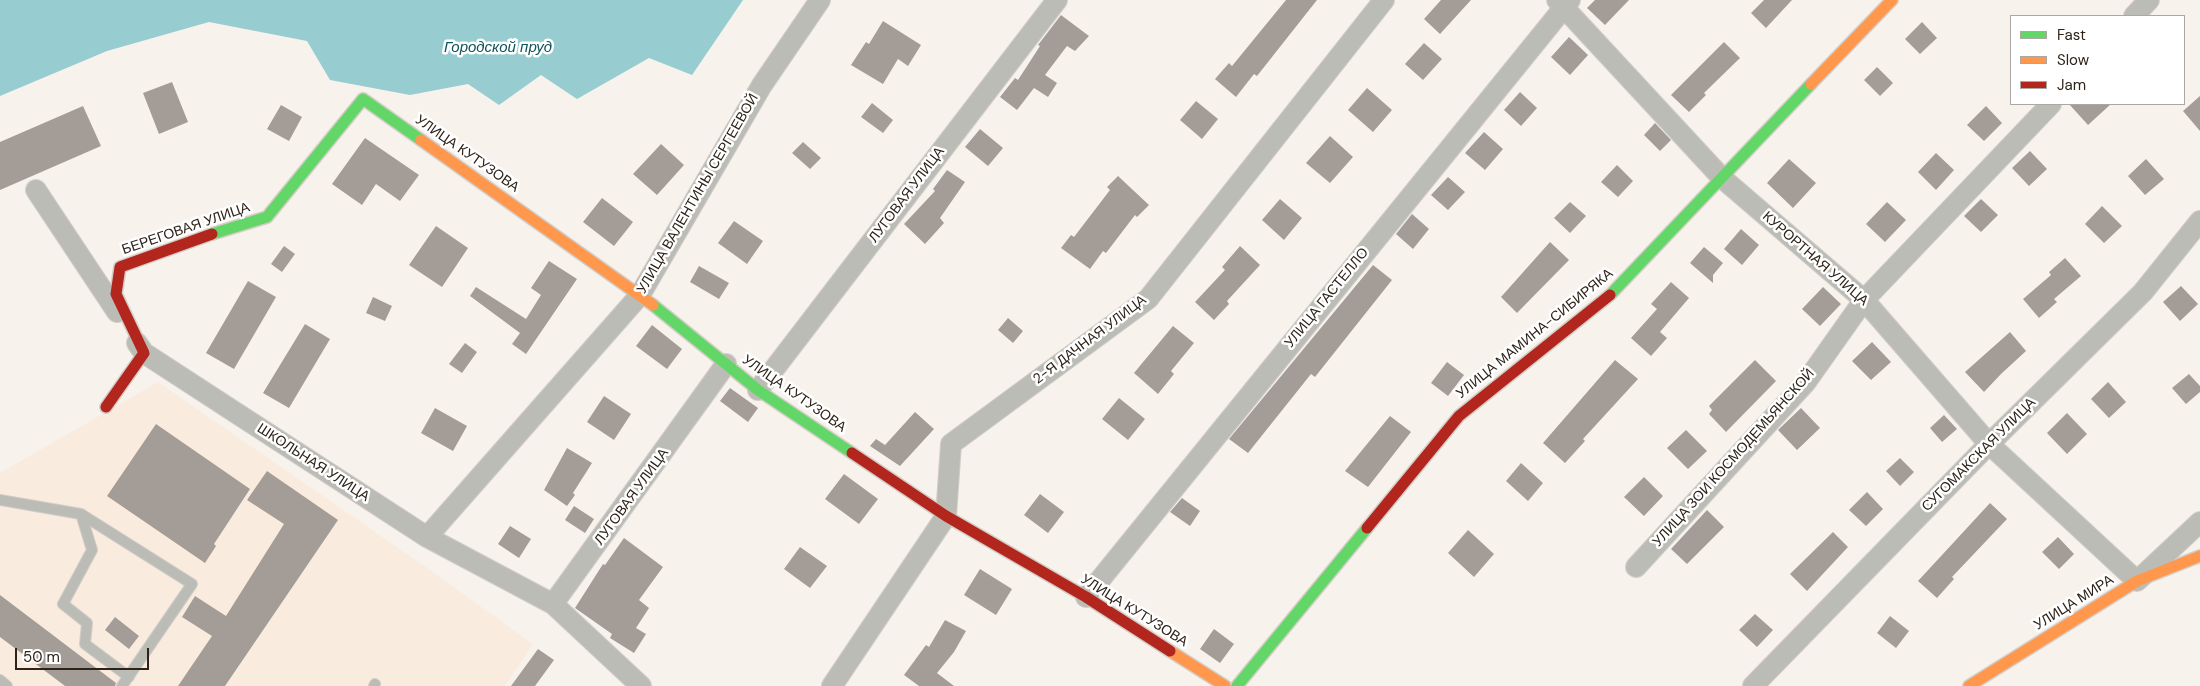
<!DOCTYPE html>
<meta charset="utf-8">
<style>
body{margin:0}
#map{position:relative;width:2200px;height:686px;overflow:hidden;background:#f8f2ed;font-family:"DM Sans",sans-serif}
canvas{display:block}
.legend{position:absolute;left:2010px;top:15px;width:175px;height:90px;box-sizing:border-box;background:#fff;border:1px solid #aba7a3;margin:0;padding:6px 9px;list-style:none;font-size:15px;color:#2d2319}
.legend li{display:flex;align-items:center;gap:10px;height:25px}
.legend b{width:25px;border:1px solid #aba7a3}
.scale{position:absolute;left:15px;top:648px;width:134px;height:22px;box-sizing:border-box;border:2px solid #2d2319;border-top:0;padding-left:6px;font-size:15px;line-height:18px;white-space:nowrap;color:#2d2319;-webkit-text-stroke:4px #fff;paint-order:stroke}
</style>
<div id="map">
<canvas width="2200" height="686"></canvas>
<ul class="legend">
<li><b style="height:6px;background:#63d668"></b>Fast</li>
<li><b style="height:6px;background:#ff974d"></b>Slow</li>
<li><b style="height:6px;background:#b3261e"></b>Jam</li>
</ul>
<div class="scale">50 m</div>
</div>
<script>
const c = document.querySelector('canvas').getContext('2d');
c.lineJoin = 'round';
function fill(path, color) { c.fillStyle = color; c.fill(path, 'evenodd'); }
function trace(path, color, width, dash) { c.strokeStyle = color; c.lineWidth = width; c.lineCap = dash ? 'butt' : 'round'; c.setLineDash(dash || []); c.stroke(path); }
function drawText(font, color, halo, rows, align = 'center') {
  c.font = font + ' "DM Sans",sans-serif'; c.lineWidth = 5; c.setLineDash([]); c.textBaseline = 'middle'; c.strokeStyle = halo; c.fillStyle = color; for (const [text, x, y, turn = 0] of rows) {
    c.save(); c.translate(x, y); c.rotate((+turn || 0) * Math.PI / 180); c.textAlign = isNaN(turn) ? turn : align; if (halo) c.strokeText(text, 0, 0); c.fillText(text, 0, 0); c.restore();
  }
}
fill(new Path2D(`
 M 158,382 L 420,563 L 533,644 L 505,686 L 0,686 L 0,473 Z`), '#f9ecdf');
fill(new Path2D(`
 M 0,0 L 743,0 L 692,75 L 649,58 L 577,99 L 541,75 L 499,105 L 468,84 L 410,95 L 330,80 L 307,41 L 209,22 L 107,51 L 0,96 Z`), '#97ccd0');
fill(new Path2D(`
 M 1286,0 L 1317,0 L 1257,76 L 1254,74 L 1236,97 L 1215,79 L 1229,63 L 1232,66 Z
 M 1441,0 L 1471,0 L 1440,34 L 1424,19 Z
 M 1595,0 L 1629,0 L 1605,25 L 1587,8 Z
 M 1764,0 L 1792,0 L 1766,28 L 1751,13 Z
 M 1061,15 L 1089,36 L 1075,51 L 1067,46 L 1045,75 L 1057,83 L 1048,97 L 1034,88 L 1017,110 L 1000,97 L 1015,78 L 1018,80 L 1040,46 L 1038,45 Z
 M 883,21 L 921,45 L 908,66 L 898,59 L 883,84 L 851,65 L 866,42 L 869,44 Z
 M 1922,22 L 1937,38 L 1920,54 L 1905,39 Z
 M 1569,37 L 1588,55 L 1570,75 L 1551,57 Z
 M 1724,42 L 1740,58 L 1704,93 L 1706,95 L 1689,112 L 1671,95 Z
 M 1424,43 L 1442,59 L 1423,80 L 1405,64 Z
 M 1877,67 L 1893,83 L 1880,96 L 1864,80 Z
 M 172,82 L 188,122 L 159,134 L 143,93 Z
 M 1367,88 L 1392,110 L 1373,132 L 1348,110 Z
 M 1520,92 L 1537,108 L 1521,126 L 1504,110 Z
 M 2200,96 L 2200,131 L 2183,111 Z
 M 1196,101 L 1218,119 L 1202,139 L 1180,120 Z
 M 872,103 L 893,120 L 883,133 L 861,117 Z
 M 2069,104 L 2111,104 L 2088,125 Z
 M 281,105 L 302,117 L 289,141 L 267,129 Z
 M 83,106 L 101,146 L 0,190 L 0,142 Z
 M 1986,106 L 2002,123 L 1984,141 L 1967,125 Z
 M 1655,123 L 1671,140 L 1660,151 L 1644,135 Z
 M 980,129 L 1003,148 L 988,166 L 965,147 Z
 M 1484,132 L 1503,149 L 1485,170 L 1465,153 Z
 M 1330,136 L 1353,157 L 1330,183 L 1306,163 Z
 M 365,138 L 419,175 L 400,201 L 376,184 L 362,205 L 332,184 Z
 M 803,142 L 821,158 L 810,169 L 792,153 Z
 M 661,144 L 684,165 L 657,195 L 633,174 Z
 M 2030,151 L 2047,169 L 2029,186 L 2012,168 Z
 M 1936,153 L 1954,170 L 1936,190 L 1918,172 Z
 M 1789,159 L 1816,183 L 1793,208 L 1767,183 Z
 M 2146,159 L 2164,179 L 2145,195 L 2128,176 Z
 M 1617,165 L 1633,181 L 1618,197 L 1601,182 Z
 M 947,170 L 965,182 L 940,218 L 944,223 L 925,244 L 904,224 L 935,191 L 933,189 Z
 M 1118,176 L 1149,205 L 1137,217 L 1135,215 L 1106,253 L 1103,251 L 1090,269 L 1061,248 L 1071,235 L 1074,237 L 1110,190 L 1107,187 Z
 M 1448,177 L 1465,192 L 1448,210 L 1431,195 Z
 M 602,198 L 633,222 L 614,246 L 583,222 Z
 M 1280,199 L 1302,218 L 1284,240 L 1262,220 Z
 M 1981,199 L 1998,215 L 1981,232 L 1964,216 Z
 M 1570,202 L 1586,216 L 1570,233 L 1554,218 Z
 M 1887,202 L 1906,220 L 1885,242 L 1866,224 Z
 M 2102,206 L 2122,226 L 2104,243 L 2085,224 Z
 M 1412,214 L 1429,229 L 1413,249 L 1396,234 Z
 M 734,221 L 763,241 L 747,264 L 718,243 Z
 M 436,226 L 468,248 L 442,287 L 409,265 Z
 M 1741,229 L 1759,245 L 1742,265 L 1724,249 Z
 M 1550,242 L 1569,260 L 1517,313 L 1501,297 Z
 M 284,246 L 295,254 L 282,272 L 271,264 Z
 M 1240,246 L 1260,265 L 1227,301 L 1229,304 L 1214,320 L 1195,302 L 1225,270 L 1222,267 Z
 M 1704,247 L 1723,263 L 1713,275 L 1713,283 L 1690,263 Z
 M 2065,258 L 2081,276 L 2054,299 L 2057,302 L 2039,318 L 2023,299 L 2051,275 L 2049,272 Z
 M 549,261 L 577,279 L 526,354 L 512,344 L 520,333 L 470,296 L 476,287 L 526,319 L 541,295 L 531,288 Z
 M 1373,265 L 1392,280 L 1315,377 L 1311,374 L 1248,453 L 1229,439 Z
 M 699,266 L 729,283 L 719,299 L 690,282 Z
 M 248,281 L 276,297 L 234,369 L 206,353 Z
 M 1671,282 L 1689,298 L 1660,332 L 1667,338 L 1651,356 L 1631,338 L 1657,309 L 1651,304 Z
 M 2181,286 L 2198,304 L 2180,321 L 2163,302 Z
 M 1823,287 L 1841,304 L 1820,326 L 1802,309 Z
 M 373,297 L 392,306 L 385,321 L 366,313 Z
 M 1008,318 L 1023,331 L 1013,343 L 998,330 Z
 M 305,324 L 330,339 L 289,408 L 263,393 Z
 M 652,325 L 682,349 L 667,369 L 636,346 Z
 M 1173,326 L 1194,343 L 1171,371 L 1174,374 L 1158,394 L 1134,373 Z
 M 2010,332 L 2026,351 L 2001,374 L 1984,392 L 1965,372 Z
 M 1872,342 L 1891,362 L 1871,380 L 1852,361 Z
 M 465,343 L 477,352 L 462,373 L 449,364 Z
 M 1615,360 L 1638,379 L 1583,439 L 1585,441 L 1565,463 L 1543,443 Z
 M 1755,360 L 1776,381 L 1726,432 L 1709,414 L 1712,410 L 1709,406 Z
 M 1447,362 L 1464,375 L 1448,396 L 1431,383 Z
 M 2189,374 L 2200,386 L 2200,392 L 2186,404 L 2172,388 Z
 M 2108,382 L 2126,402 L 2109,418 L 2091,399 Z
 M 730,388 L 758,408 L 748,422 L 720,401 Z
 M 604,396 L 631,414 L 614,440 L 587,422 Z
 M 1119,398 L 1145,419 L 1128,440 L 1102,419 Z
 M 435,408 L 467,426 L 453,451 L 421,433 Z
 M 1801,408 L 1820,428 L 1797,450 L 1778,430 Z
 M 915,412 L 934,429 L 900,466 L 870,446 L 876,439 L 885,445 Z
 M 2067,413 L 2087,434 L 2067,454 L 2047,433 Z
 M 1944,415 L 1957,429 L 1942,442 L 1930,428 Z
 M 1390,416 L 1411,432 L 1368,487 L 1345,471 Z
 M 156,424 L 250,489 L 214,544 L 216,546 L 205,563 L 107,496 Z
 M 1686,430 L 1707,451 L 1688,469 L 1667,448 Z
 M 567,448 L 592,463 L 573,493 L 575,495 L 567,506 L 544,490 Z
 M 1900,458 L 1914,472 L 1900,486 L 1886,471 Z
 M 1521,463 L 1543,483 L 1528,501 L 1506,481 Z
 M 267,471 L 338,520 L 225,686 L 178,686 L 212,636 L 182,617 L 195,596 L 226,616 L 284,524 L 247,500 Z
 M 844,474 L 878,499 L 859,524 L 825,499 Z
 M 1644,477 L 1663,496 L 1644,516 L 1624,497 Z
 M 1867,492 L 1883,509 L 1866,526 L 1849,510 Z
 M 1040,494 L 1064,512 L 1048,533 L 1024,515 Z
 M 1182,498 L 1200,511 L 1190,526 L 1170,512 Z
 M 1990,503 L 2007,519 L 1952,577 L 1954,579 L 1937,598 L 1918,581 Z
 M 574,506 L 594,519 L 585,533 L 565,520 Z
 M 1707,510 L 1724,527 L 1687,564 L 1671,549 Z
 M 510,526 L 531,539 L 519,558 L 498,544 Z
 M 1468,530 L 1494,554 L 1474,577 L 1448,553 Z
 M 1833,532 L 1848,547 L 1807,591 L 1790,574 Z
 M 2058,537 L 2074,554 L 2059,569 L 2042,552 Z
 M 624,538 L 663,567 L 639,600 L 649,608 L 636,628 L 646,634 L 634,653 L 610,638 L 612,634 L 575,608 L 603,564 L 605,565 Z
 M 800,547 L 827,566 L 810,588 L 784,569 Z
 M 980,569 L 1012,589 L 996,615 L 964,595 Z
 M 0,595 L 116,683 L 115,686 L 65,686 L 0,637 Z
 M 1755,614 L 1773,630 L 1757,647 L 1739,630 Z
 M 1890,616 L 1909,631 L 1896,648 L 1877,633 Z
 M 115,617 L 139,636 L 129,649 L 105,630 Z
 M 945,620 L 966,631 L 954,652 L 937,673 L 954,686 L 919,686 L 904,675 L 926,645 L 929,647 Z
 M 1214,629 L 1234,644 L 1220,663 L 1200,649 Z
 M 538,649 L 554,660 L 535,686 L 511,686 Z`), '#a49d97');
const lane = new Path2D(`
 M 0,500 L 81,514 L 92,550 L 63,604 L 87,623 L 85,644 L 129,677
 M 81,514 L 192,584 L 122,686
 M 0,680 L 7,686
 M 374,686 L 375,684`);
const street = new Path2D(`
 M 1557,0 L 1722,178 L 1864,300 L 1989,444 L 2137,581 L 2200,522
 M 2134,16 L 2149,0
 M 36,190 L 117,312
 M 137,343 L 144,353 L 427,537 L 553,604 L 641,686
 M 758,390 L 1057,0
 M 427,537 L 640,295 L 762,85 L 820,0
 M 1636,567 L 1806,382 L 1864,300 L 2051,104
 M 1086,597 L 1570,0
 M 553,604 L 726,364
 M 832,686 L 946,516 L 951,444 L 1148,299 L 1384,0
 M 1753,686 L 1989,444 L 2143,292 L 2200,221`);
const fast = new Path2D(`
 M 212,234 L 267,217 L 363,99 L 421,140
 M 1610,295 L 1811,84
 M 653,305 L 758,390 L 852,453
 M 1237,686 L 1367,528`);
const slow = new Path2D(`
 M 1811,84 L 1892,0
 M 421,140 L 653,305
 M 1170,651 L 1225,686
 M 1969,686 L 2137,581 L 2200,556`);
const jam = new Path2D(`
 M 106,407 L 144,353 L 116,294 L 120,267 L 212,234
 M 852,453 L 946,516 L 1086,597 L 1170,651
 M 1367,528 L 1459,416 L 1610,295`);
trace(lane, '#d3cdc8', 12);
trace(street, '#d3cdc8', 22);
trace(fast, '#d3cdc8', 14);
trace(slow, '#d3cdc8', 14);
trace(jam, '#d3cdc8', 14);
trace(lane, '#bcbcb7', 10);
trace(street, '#bcbcb7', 20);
trace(fast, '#63d668', 11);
trace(slow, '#ff974d', 11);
trace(jam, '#b3261e', 11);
drawText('14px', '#2d2319', '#fff', [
 ["УЛИЦА КУТУЗОВА",467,154,35],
 ["УЛИЦА ВАЛЕНТИНЫ СЕРГЕЕВОЙ",698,194,-60],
 ["ЛУГОВАЯ УЛИЦА",907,195,-53],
 ["БЕРЕГОВАЯ УЛИЦА",186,229,-19],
 ["КУРОРТНАЯ УЛИЦА",1815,259,41],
 ["УЛИЦА ГАСТЕЛЛО",1327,298,-51],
 ["УЛИЦА МАМИНА-СИБИРЯКА",1535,334,-39],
 ["2-Я ДАЧНАЯ УЛИЦА",1090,340,-37],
 ["УЛИЦА КУТУЗОВА",794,394,35],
 ["СУГОМАКСКАЯ УЛИЦА",1979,455,-45],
 ["УЛИЦА ЗОИ КОСМОДЕМЬЯНСКОЙ",1734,458,-48],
 ["ШКОЛЬНАЯ УЛИЦА",313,463,33],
 ["ЛУГОВАЯ УЛИЦА",632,497,-54],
 ["УЛИЦА МИРА",2074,603,-32],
 ["УЛИЦА КУТУЗОВА",1134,611,32]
]);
drawText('italic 15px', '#0e545a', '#fff', [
 ["Городской пруд",498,48]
]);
</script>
